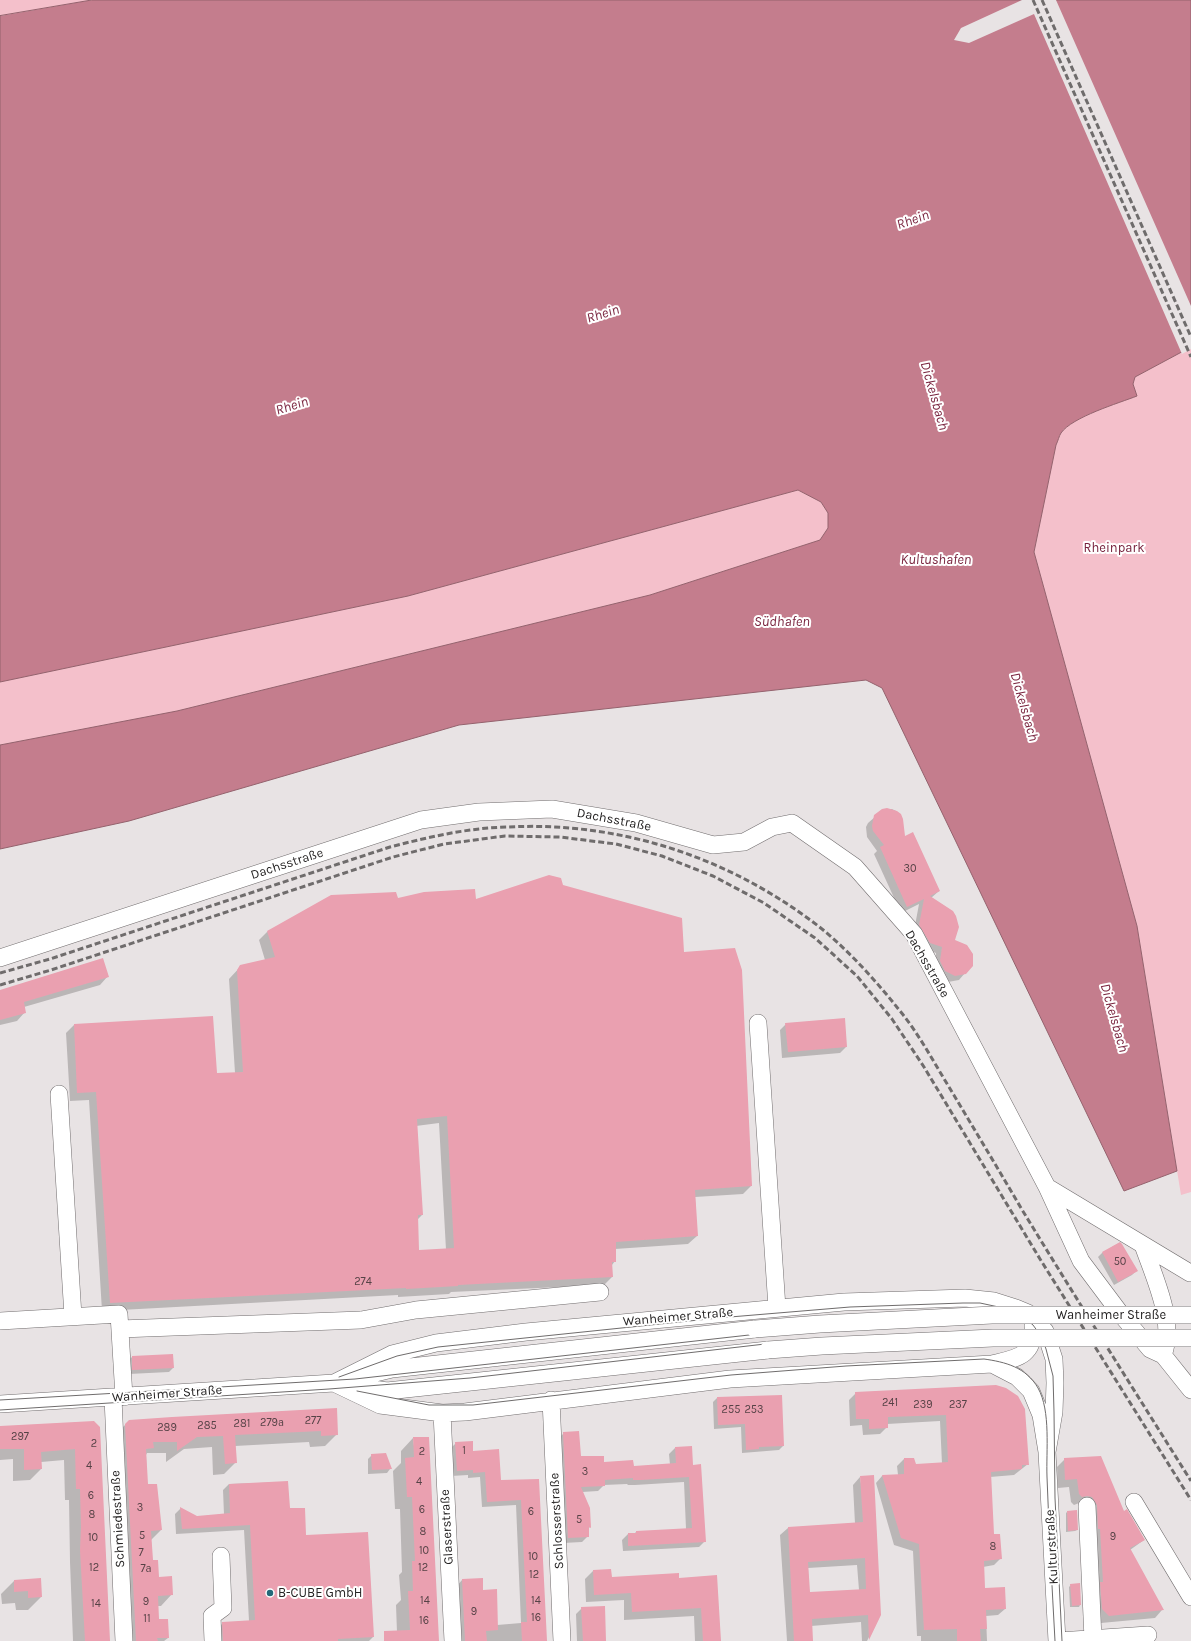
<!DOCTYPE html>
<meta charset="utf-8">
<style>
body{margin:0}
canvas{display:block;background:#e8e3e4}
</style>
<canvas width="1191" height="1641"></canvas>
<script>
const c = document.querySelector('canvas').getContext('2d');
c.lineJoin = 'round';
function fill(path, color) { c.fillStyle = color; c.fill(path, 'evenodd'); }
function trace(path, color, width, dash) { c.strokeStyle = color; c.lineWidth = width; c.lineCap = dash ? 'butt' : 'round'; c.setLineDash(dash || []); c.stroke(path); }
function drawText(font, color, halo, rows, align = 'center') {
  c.font = font + ' Karla,sans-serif'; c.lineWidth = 4; c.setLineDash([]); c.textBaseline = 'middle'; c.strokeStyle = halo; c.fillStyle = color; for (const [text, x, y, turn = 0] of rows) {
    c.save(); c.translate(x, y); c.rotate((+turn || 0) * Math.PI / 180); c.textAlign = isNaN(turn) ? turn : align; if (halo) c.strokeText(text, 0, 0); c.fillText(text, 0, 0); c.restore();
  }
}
fill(new Path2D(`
 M 0,0 L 92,0 L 0,16 Z
 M 1191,347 L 1191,1192 L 1181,1195 L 1137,926 L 1034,552 L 1056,444 C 1058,441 1059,436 1061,433 C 1072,417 1119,403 1137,396 L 1133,384 L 1135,377 Z
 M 798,490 L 821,502 L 828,513 L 828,528 L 820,540 L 650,595 L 177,711 L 0,745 L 0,682 L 408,596 Z`), '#f4c0cb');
const water = new Path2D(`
 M 92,0 L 1191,0 L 1191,347 L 1135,377 L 1133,384 L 1137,396 C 1119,403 1072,417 1061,433 C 1059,436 1058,441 1056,445 L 1034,552 L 1137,926 L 1177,1171 L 1124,1191 L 882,688 L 866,680 L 459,725 L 129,821 L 0,849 L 0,745 L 177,711 L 650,595 L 820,540 L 828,528 L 828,513 L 821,502 L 798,490 L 408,596 L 0,682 L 0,16 Z`);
fill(water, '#c47d8d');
trace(water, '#94626d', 1);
fill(new Path2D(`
 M 1022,0 L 1056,0 L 1191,306 L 1191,349 L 1182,354 L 1034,14 L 969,43 L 954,40 L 961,28 Z`), '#e8e3e4');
fill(new Path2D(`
 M 892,809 L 896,811 L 904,837 L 939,891 L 931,898 L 954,941 L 965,973 L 959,980 L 948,982 L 935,968 L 936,953 L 924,949 L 914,931 L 919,904 L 901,913 L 874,854 L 877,851 L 867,837 L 866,827 L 868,823 L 883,810 Z
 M 562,885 L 683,953 L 751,1186 L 743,1194 L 695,1197 L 697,1236 L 688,1244 L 615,1249 L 615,1261 L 612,1265 L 612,1277 L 604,1285 L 451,1292 L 449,1294 L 398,1297 L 398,1295 L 102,1311 L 89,1100 L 70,1101 L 66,1033 L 74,1025 L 216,1075 L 235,1073 L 229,979 L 241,966 L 265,960 L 259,940 L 267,932 L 397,900 L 475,900 ZM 439,1123 L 446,1250 L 418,1251 L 417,1220 L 422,1215 L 416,1126 Z
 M 108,976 L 100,985 L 24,1007 L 25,1012 L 17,1021 L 0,1025 L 0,992 Z
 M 786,1024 L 846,1047 L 840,1053 L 782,1058 L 780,1030 Z
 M 1119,1243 L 1136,1271 L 1132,1275 L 1114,1285 L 1098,1257 L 1102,1253 Z
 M 172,1355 L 173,1368 L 169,1372 L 129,1374 L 128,1361 L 132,1357 Z
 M 970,1387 L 1028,1464 L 1014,1475 L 990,1477 L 993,1535 L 1001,1558 L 994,1565 L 983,1567 L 984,1589 L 1005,1609 L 998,1615 L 986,1616 L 987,1641 L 921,1641 L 921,1636 L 917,1636 L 913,1551 L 894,1545 L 876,1483 L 882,1476 L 898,1475 L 897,1466 L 904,1459 L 915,1465 L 942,1464 L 940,1421 L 887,1424 L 887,1427 L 880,1434 L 863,1435 L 862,1425 L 850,1426 L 849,1400 L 856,1393 Z
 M 717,1398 L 783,1446 L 779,1450 L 742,1453 L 741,1427 L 714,1429 L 713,1402 Z
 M 336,1409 L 337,1434 L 325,1446 L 310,1447 L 309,1442 L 235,1446 L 236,1462 L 224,1474 L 213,1475 L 212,1447 L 184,1449 L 166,1462 L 166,1453 L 147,1453 L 146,1455 L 147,1485 L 161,1530 L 151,1540 L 152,1561 L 158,1578 L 172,1594 L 161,1606 L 157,1606 L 158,1620 L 168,1638 L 164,1641 L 124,1641 L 114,1436 L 129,1421 Z
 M 93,1422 L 109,1641 L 73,1641 L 70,1562 L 69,1500 L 65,1500 L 64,1460 L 41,1462 L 41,1469 L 30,1480 L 13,1481 L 13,1459 L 0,1460 L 0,1428 Z
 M 564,1433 L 580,1456 L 603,1463 L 633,1467 L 670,1465 L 669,1454 L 675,1448 L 692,1466 L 705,1541 L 699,1547 L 623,1551 L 622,1540 L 628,1534 L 634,1534 L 636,1532 L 686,1529 L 684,1482 L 635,1485 L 628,1485 L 627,1484 L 604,1485 L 598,1491 L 582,1492 L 590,1527 L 588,1529 L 588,1536 L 582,1542 L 563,1543 L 558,1439 Z
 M 413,1438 L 438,1641 L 390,1641 L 397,1633 L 396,1605 L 401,1600 L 399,1575 L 402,1572 L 400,1509 L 395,1509 L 393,1471 L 401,1463 L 401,1451 Z
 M 456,1443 L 472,1452 L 500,1481 L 538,1480 L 546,1641 L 460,1641 L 457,1586 L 462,1580 L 482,1591 L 497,1625 L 521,1623 L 516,1505 L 482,1507 L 480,1477 L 468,1478 L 468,1475 L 451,1476 L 450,1449 Z
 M 372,1455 L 390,1469 L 387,1473 L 368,1474 L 368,1459 Z
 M 1065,1459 L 1123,1512 L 1144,1540 L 1130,1550 L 1162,1610 L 1155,1618 L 1101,1623 L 1094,1617 L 1088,1508 L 1079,1503 L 1074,1505 L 1071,1502 L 1069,1487 L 1058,1488 L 1057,1467 Z
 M 860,1477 L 880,1615 L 867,1641 L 862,1641 L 861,1622 L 811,1626 L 812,1641 L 787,1641 L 780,1535 L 788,1528 L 855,1524 L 853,1485 ZM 857,1565 L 859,1590 L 809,1593 L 808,1568 Z
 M 287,1482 L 289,1509 L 305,1536 L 373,1637 L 369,1641 L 217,1641 L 217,1629 L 223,1623 L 249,1621 L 244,1530 L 176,1534 L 175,1514 L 181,1508 L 196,1517 L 224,1515 L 223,1490 L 229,1484 Z
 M 1067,1512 L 1077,1530 L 1075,1531 L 1066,1532 L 1066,1513 Z
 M 593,1571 L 611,1578 L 678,1579 L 716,1577 L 720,1641 L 695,1641 L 694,1616 L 624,1620 L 624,1600 L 586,1602 L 585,1579 Z
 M 14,1581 L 41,1597 L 28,1610 L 16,1610 L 15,1603 L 2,1604 L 1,1594 Z
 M 1071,1585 L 1080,1605 L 1079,1607 L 1070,1607 L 1069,1587 Z
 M 582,1608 L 605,1641 L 577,1641 L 576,1614 Z`), '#0003');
fill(new Path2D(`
 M 887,808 L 897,811 L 901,814 L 903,819 L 905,836 L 913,832 L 940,891 L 930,896 L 953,911 L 956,916 L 959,927 L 955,940 L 967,945 L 973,954 L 973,966 L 966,974 L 955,976 L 945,971 L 940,961 L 942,947 L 930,943 L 919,925 L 924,899 L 907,907 L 880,847 L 884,845 L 873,831 L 872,826 L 874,815 L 882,809 Z
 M 549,875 L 561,878 L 563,885 L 682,918 L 684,952 L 735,948 L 742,970 L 752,1186 L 695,1190 L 698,1236 L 616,1242 L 616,1262 L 612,1262 L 613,1277 L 458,1285 L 458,1286 L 406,1289 L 406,1288 L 110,1303 L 96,1092 L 77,1093 L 74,1024 L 213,1016 L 217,1073 L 243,1072 L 237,970 L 240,965 L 275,957 L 267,931 L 331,895 L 396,892 L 398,898 L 424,892 L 475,889 L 476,899 ZM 447,1116 L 454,1248 L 419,1250 L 418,1215 L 423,1215 L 417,1119 Z
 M 103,958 L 109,977 L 24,1002 L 26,1013 L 0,1020 L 0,990 Z
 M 845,1018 L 847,1047 L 788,1052 L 785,1023 Z
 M 1120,1242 L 1122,1244 L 1138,1271 L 1118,1282 L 1102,1252 Z
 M 173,1354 L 174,1368 L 132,1370 L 132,1356 Z
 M 996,1385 L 1006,1388 L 1018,1396 L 1025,1409 L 1029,1465 L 1022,1465 L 1022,1469 L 991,1472 L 994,1534 L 1000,1534 L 1002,1559 L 984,1561 L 985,1588 L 1005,1587 L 1006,1609 L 986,1610 L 987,1629 L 980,1629 L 981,1641 L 957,1641 L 957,1629 L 924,1630 L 919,1544 L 901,1538 L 882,1475 L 904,1474 L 904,1458 L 914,1458 L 916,1464 L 948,1462 L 946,1415 L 888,1417 L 888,1428 L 869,1429 L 869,1419 L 856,1419 L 855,1392 Z
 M 782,1395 L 784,1446 L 759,1447 L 759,1449 L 746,1450 L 745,1424 L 718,1425 L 717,1397 Z
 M 337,1408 L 338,1435 L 321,1436 L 321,1431 L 235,1435 L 237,1463 L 225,1464 L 223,1436 L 197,1437 L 177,1451 L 177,1442 L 153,1442 L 154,1448 L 146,1449 L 148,1484 L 157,1484 L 162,1530 L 151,1531 L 153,1560 L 158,1560 L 159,1577 L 172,1576 L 173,1595 L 158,1596 L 159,1619 L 168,1619 L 169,1638 L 157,1638 L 158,1641 L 136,1641 L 125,1424 L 129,1420 L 172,1417 Z
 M 94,1421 L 100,1427 L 110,1641 L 85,1641 L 80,1550 L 81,1527 L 80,1489 L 76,1489 L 75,1449 L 41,1452 L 42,1469 L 24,1470 L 24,1449 L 0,1449 L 0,1426 Z
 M 579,1431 L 581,1456 L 604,1456 L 604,1462 L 633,1460 L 634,1466 L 676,1463 L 675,1447 L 692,1446 L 693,1465 L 701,1464 L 706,1542 L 628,1546 L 628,1533 L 636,1533 L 636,1531 L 692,1528 L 689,1477 L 641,1480 L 633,1480 L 633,1478 L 605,1480 L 605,1486 L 581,1487 L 590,1508 L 591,1528 L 589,1527 L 589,1537 L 568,1538 L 563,1432 Z
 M 413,1437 L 429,1437 L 439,1641 L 384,1641 L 384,1631 L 410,1630 L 408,1591 L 413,1591 L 412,1561 L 415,1561 L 412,1497 L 407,1497 L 405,1458 L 414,1457 Z
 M 473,1441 L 473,1451 L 499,1449 L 501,1480 L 539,1479 L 547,1641 L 522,1641 L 521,1622 L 527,1622 L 521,1500 L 487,1502 L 485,1472 L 473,1473 L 473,1470 L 457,1471 L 455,1442 Z
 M 386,1453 L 392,1469 L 372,1470 L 371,1454 Z
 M 1101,1456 L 1124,1511 L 1127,1509 L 1145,1540 L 1130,1548 L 1164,1610 L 1109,1616 L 1102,1609 L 1100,1582 L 1103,1582 L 1100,1529 L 1098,1529 L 1097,1505 L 1092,1497 L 1087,1496 L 1082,1497 L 1079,1494 L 1077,1479 L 1065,1480 L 1064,1458 Z
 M 874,1475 L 881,1615 L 869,1640 L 868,1615 L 812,1619 L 813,1641 L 794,1641 L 788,1527 L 863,1522 L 860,1476 ZM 865,1558 L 866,1589 L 810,1592 L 808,1562 Z
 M 288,1481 L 290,1508 L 305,1508 L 306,1535 L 368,1532 L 374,1637 L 338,1639 L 338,1641 L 223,1641 L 222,1622 L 255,1620 L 250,1525 L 182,1529 L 180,1507 L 197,1516 L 230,1513 L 229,1484 Z
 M 1077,1510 L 1078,1530 L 1068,1531 L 1067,1511 Z
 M 611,1569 L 612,1577 L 679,1573 L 679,1578 L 717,1575 L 721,1641 L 703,1641 L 701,1608 L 632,1612 L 631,1593 L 594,1595 L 593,1570 Z
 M 41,1578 L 42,1597 L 28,1598 L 28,1591 L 14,1592 L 14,1580 Z
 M 483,1578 L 483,1590 L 497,1589 L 498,1630 L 486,1631 L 487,1641 L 465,1641 L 462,1579 Z
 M 1080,1583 L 1081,1605 L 1072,1606 L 1070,1584 Z
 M 605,1606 L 606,1641 L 583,1641 L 581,1607 Z`), '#eaa0b0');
const minor = new Path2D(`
 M 0,958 L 421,820 L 479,812 L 552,809 L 636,823 L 713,845 L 744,842 L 772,827 L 792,823 L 855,867 L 914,934 L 1047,1187 L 1081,1261 L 1120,1313 L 1150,1349 L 1163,1355 C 1176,1322 1154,1277 1143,1245
 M 758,1023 L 777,1308
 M 59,1094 L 73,1316
 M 1047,1187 L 1190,1273
 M 0,1321 L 119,1314 L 124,1397
 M 120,1329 L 361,1320 L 416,1310 L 600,1292
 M 1163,1355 L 1191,1390
 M 992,1364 L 1017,1377 L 1031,1391 L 1041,1415 L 1047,1452 L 1057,1641
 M 334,1383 L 392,1354 L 436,1343 L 526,1332 L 844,1302 L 965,1298 L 994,1301 L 1016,1308 L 1028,1313 L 1045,1331 L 1054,1359 L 1055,1383 L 1054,1412 L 1047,1452
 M 334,1383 L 380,1405 L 442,1413 L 465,1412 L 730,1379 L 992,1364 C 1018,1358 1035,1356 1033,1325
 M 352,1386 L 387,1391 L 768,1350
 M 113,1398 L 124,1641
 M 551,1400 L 562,1641
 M 0,1404 L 334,1383 L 392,1369 L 755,1329
 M 442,1413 L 453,1641
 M 1134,1502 L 1191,1597
 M 1087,1506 L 1093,1639
 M 213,1641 L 212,1616 L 223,1608 L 221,1556
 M 1059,1641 L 1148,1635`);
trace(minor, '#716d6e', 18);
trace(minor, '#fff', 17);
trace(new Path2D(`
 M 339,1377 L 397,1356 L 438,1347 L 718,1318 L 850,1307 L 963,1303 L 980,1303 L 1008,1309 L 1022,1316 L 1033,1325 L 1041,1336 L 1046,1349 L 1053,1376 L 1054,1412 L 1055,1498 L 1062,1641
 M 357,1391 L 429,1405 L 473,1405 L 731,1375 L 846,1366 L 984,1359 C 1005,1362 1026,1367 1038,1388 C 1051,1411 1046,1451 1047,1477 C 1049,1532 1052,1586 1055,1641
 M 0,1400 L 355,1379 L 758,1334 L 820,1330 L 992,1322 L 1191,1322
 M 0,1410 L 329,1389 L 470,1378 L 765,1344 L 993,1332 L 1191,1331`), '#6f6c6c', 1);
trace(new Path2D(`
 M 1033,0 L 1191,357
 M 1042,0 L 1191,337
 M 0,973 L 50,959 L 390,847 C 429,837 467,828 507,827 C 621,821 732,858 822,929 C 851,953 877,982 900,1011 C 919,1034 933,1061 949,1087 C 973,1127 997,1167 1021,1208 C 1077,1300 1134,1390 1191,1481
 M 0,985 L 51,970 L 393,857 L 444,844 L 505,836 L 560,837 L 616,844 L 662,856 L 713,876 L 764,903 L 815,938 L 857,976 L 892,1019 L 924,1067 L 1040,1259 L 1191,1500`), '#6f6c6c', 3, [6, 3]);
const minorBridge = new Path2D(`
 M 755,1329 L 820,1324 L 992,1315 L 1191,1315
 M 768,1350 L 822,1346 L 993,1338 L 1191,1338`);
trace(minorBridge, '#716d6e', 18, []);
trace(minorBridge, '#fff', 17);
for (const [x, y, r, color] of [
 [270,1593,4,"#246879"]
]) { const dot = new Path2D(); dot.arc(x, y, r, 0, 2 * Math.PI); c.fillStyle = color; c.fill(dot); trace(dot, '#fff', 1.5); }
drawText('11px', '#564246', null, [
 ["30",910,869],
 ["50",1120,1262],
 ["274",363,1282],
 ["241",890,1403],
 ["239",923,1405],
 ["237",958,1405],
 ["255",731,1410],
 ["253",754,1410],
 ["277",313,1421],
 ["279a",272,1423],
 ["281",242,1424],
 ["285",207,1426],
 ["289",167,1428],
 ["297",20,1437],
 ["2",94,1444],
 ["1",464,1451],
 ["2",422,1452],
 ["4",89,1466],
 ["3",585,1472],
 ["4",419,1482],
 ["6",91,1496],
 ["3",140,1508],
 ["6",422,1510],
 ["6",531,1512],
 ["8",92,1515],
 ["5",579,1520],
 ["8",423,1532],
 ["5",142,1536],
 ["9",1113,1537],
 ["10",93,1538],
 ["8",993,1547],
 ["10",424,1551],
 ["7",141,1553],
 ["10",533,1557],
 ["12",94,1568],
 ["12",423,1568],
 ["7a",146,1569],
 ["12",534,1575],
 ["14",425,1601],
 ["14",536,1601],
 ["9",146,1602],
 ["14",96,1604],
 ["9",474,1612],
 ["16",536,1618],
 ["11",147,1619],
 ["16",424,1621]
]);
drawText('13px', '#77213d', '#fff', [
 ["Rheinpark",1114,548]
]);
drawText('13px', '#252323', '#fff', [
 ["Dachsstraße",614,820,11],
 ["Dachsstraße",287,864,-18],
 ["Dachsstraße",927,964,60],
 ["Wanheimer Straße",1111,1315],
 ["Wanheimer Straße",678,1317,-5],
 ["Wanheimer Straße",167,1394,-4],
 ["Schmiedestraße",118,1519,-93],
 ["Schlosserstraße",557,1521,-93],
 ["Glaserstraße",447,1527,-93],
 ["Kulturstraße",1052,1547,-93]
]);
drawText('13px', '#252323', '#fff', [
 ["B-CUBE GmbH",278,1593]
], 'left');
drawText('italic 14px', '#7b2640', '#fff', [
 ["Rhein",913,220,-19],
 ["Rhein",603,314,-17],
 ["Dickelsbach",934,396,74],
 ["Rhein",292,406,-17],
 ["Kultushafen",936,560],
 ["Südhafen",782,622],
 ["Dickelsbach",1024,707,74],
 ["Dickelsbach",1114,1018,74]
]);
</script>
